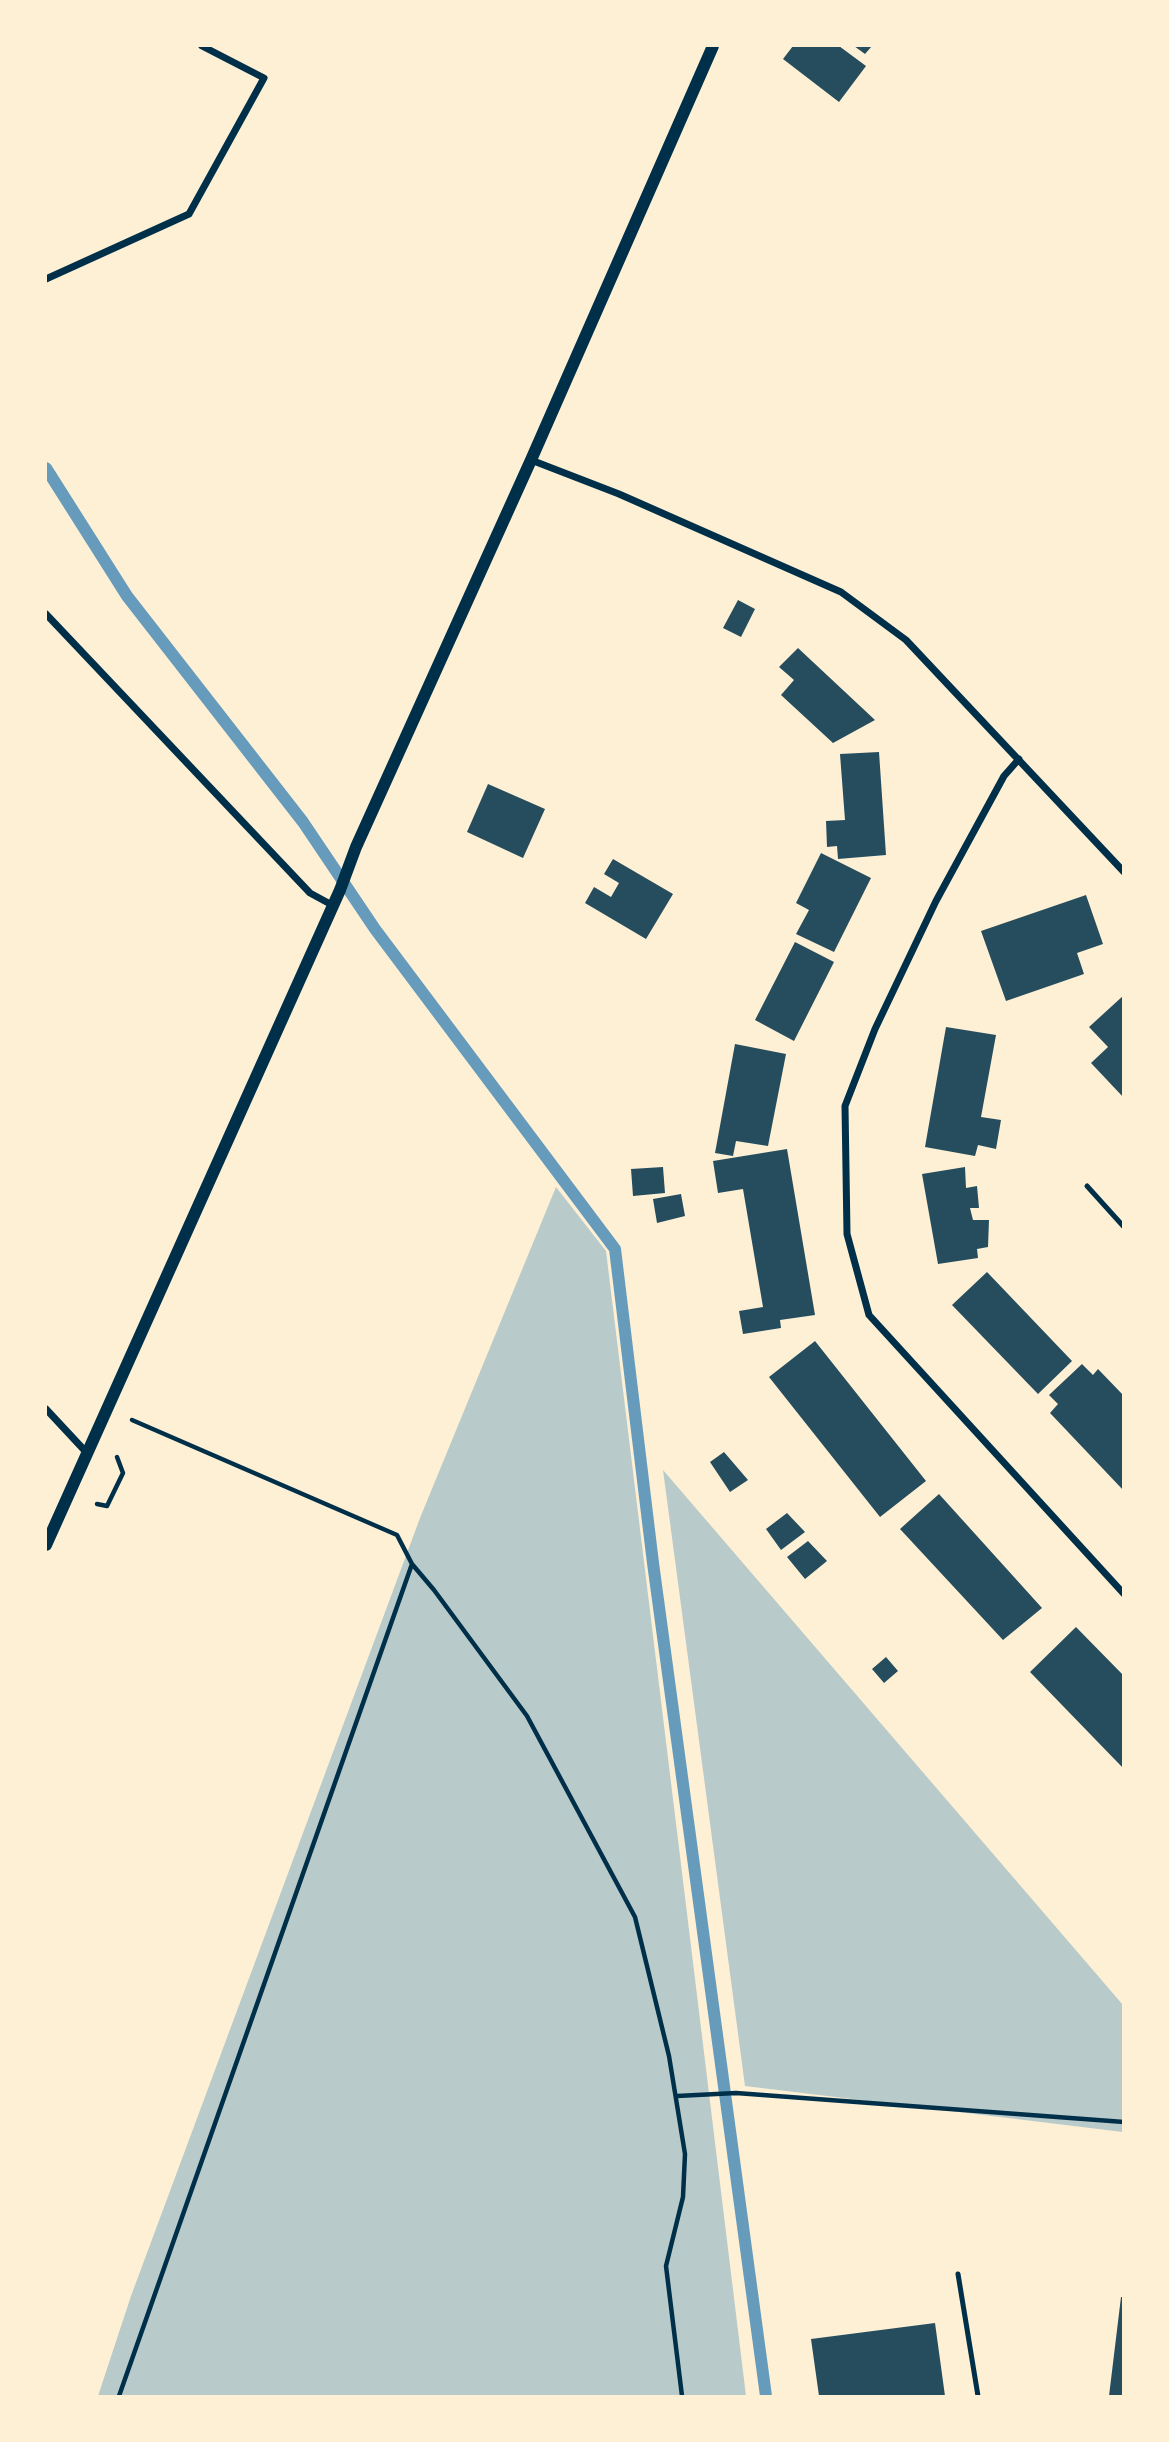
<!DOCTYPE html>
<style>
body{margin:0}
#map{position:relative;width:1169px;height:2442px;overflow:hidden;background:#fdf0d5;font-family:"IBM Plex Serif",serif}
canvas{display:block}
.frame{position:absolute;inset:0;border:47px solid #fdf0d5;pointer-events:none}
</style>
<div id="map">
<canvas width="1169" height="2442"></canvas>
<div class="frame"></div>
</div>
<script>
const c = document.querySelector('canvas').getContext('2d');
c.lineJoin = 'round';
function fill(path, color) { c.fillStyle = color; c.fill(path, 'evenodd'); }
function trace(path, color, width, dash) { c.strokeStyle = color; c.lineWidth = width; c.lineCap = dash ? 'butt' : 'round'; c.setLineDash(dash || []); c.stroke(path); }
fill(new Path2D(`
 M 556,1187 L 606,1251 L 746,2396 L 98,2396 L 131,2296 L 420,1518 Z
 M 663,1470 L 1123,2005 L 1123,2132 L 745,2086 Z`), '#b9caca');
trace(new Path2D(`
 M 46,468 L 127,596 L 303,822 L 375,929 L 615,1249 L 653,1563 L 766,2396`), '#669bbc', 12);
fill(new Path2D(`
 M 793,46 L 839,46 L 866,66 L 839,102 L 783,59 Z
 M 854,46 L 872,46 L 865,54 Z
 M 738,600 L 755,609 L 741,637 L 723,628 Z
 M 798,648 L 875,720 L 833,743 L 781,695 L 794,680 L 779,667 Z
 M 879,752 L 886,855 L 838,859 L 837,846 L 827,847 L 826,821 L 845,820 L 840,754 Z
 M 488,784 L 545,809 L 523,858 L 467,832 Z
 M 821,853 L 871,878 L 834,952 L 796,934 L 809,910 L 796,903 Z
 M 613,859 L 673,894 L 646,939 L 585,903 L 594,887 L 611,897 L 619,883 L 604,874 Z
 M 1086,895 L 1103,944 L 1077,953 L 1084,974 L 1006,1001 L 981,931 Z
 M 795,942 L 834,962 L 794,1041 L 755,1020 Z
 M 1124,995 L 1124,1098 L 1091,1063 L 1108,1047 L 1089,1027 Z
 M 946,1027 L 996,1035 L 981,1117 L 1001,1120 L 996,1149 L 978,1145 L 975,1156 L 925,1147 Z
 M 735,1044 L 786,1054 L 768,1146 L 736,1141 L 733,1156 L 715,1153 Z
 M 787,1149 L 815,1315 L 780,1320 L 781,1328 L 743,1334 L 739,1311 L 763,1307 L 743,1189 L 718,1193 L 713,1161 Z
 M 663,1167 L 665,1193 L 633,1196 L 631,1169 Z
 M 965,1167 L 966,1188 L 977,1186 L 979,1208 L 970,1208 L 973,1220 L 989,1220 L 988,1247 L 977,1249 L 978,1258 L 938,1264 L 922,1174 Z
 M 681,1194 L 685,1216 L 657,1223 L 653,1199 Z
 M 987,1272 L 1072,1361 L 1038,1394 L 952,1305 Z
 M 815,1341 L 926,1481 L 880,1517 L 769,1377 Z
 M 1082,1364 L 1093,1375 L 1098,1369 L 1124,1396 L 1124,1491 L 1050,1413 L 1058,1404 L 1049,1395 Z
 M 724,1452 L 748,1480 L 730,1492 L 710,1462 Z
 M 939,1494 L 1042,1608 L 1003,1640 L 900,1529 Z
 M 787,1513 L 805,1532 L 781,1550 L 766,1529 Z
 M 808,1541 L 827,1561 L 805,1579 L 787,1557 Z
 M 1076,1627 L 1124,1676 L 1124,1769 L 1030,1672 Z
 M 886,1657 L 898,1671 L 884,1683 L 872,1669 Z
 M 1121,2297 L 1124,2297 L 1124,2396 L 1109,2396 Z
 M 935,2323 L 945,2396 L 819,2396 L 811,2339 Z`), '#264d5e');
trace(new Path2D(`
 M 132,1420 L 397,1535 L 412,1564 L 434,1590 L 527,1716 L 635,1917 L 669,2056 L 685,2154 L 683,2197 L 666,2266 L 682,2396
 M 97,1504 L 107,1506 L 123,1473 L 117,1457
 M 677,2096 L 736,2093 L 1124,2122
 M 119,2396 L 412,1564`), '#003049', 4.5);
trace(new Path2D(`
 M 1087,1186 L 1124,1227
 M 958,2274 L 978,2396`), '#003049', 5);
trace(new Path2D(`
 M 46,279 L 189,214 L 264,78 L 202,46
 M 531,460 L 619,494 L 841,592 L 906,640 L 1124,872
 M 46,614 L 310,893 L 332,905
 M 1019,759 L 1004,776 L 936,901 L 875,1029 L 845,1106 L 847,1234 L 869,1315 L 1124,1594
 M 46,1409 L 87,1453`), '#003049', 7);
trace(new Path2D(`
 M 46,1545 L 340,890 L 356,847 L 531,460 L 713,46`), '#003049', 12);
</script>
